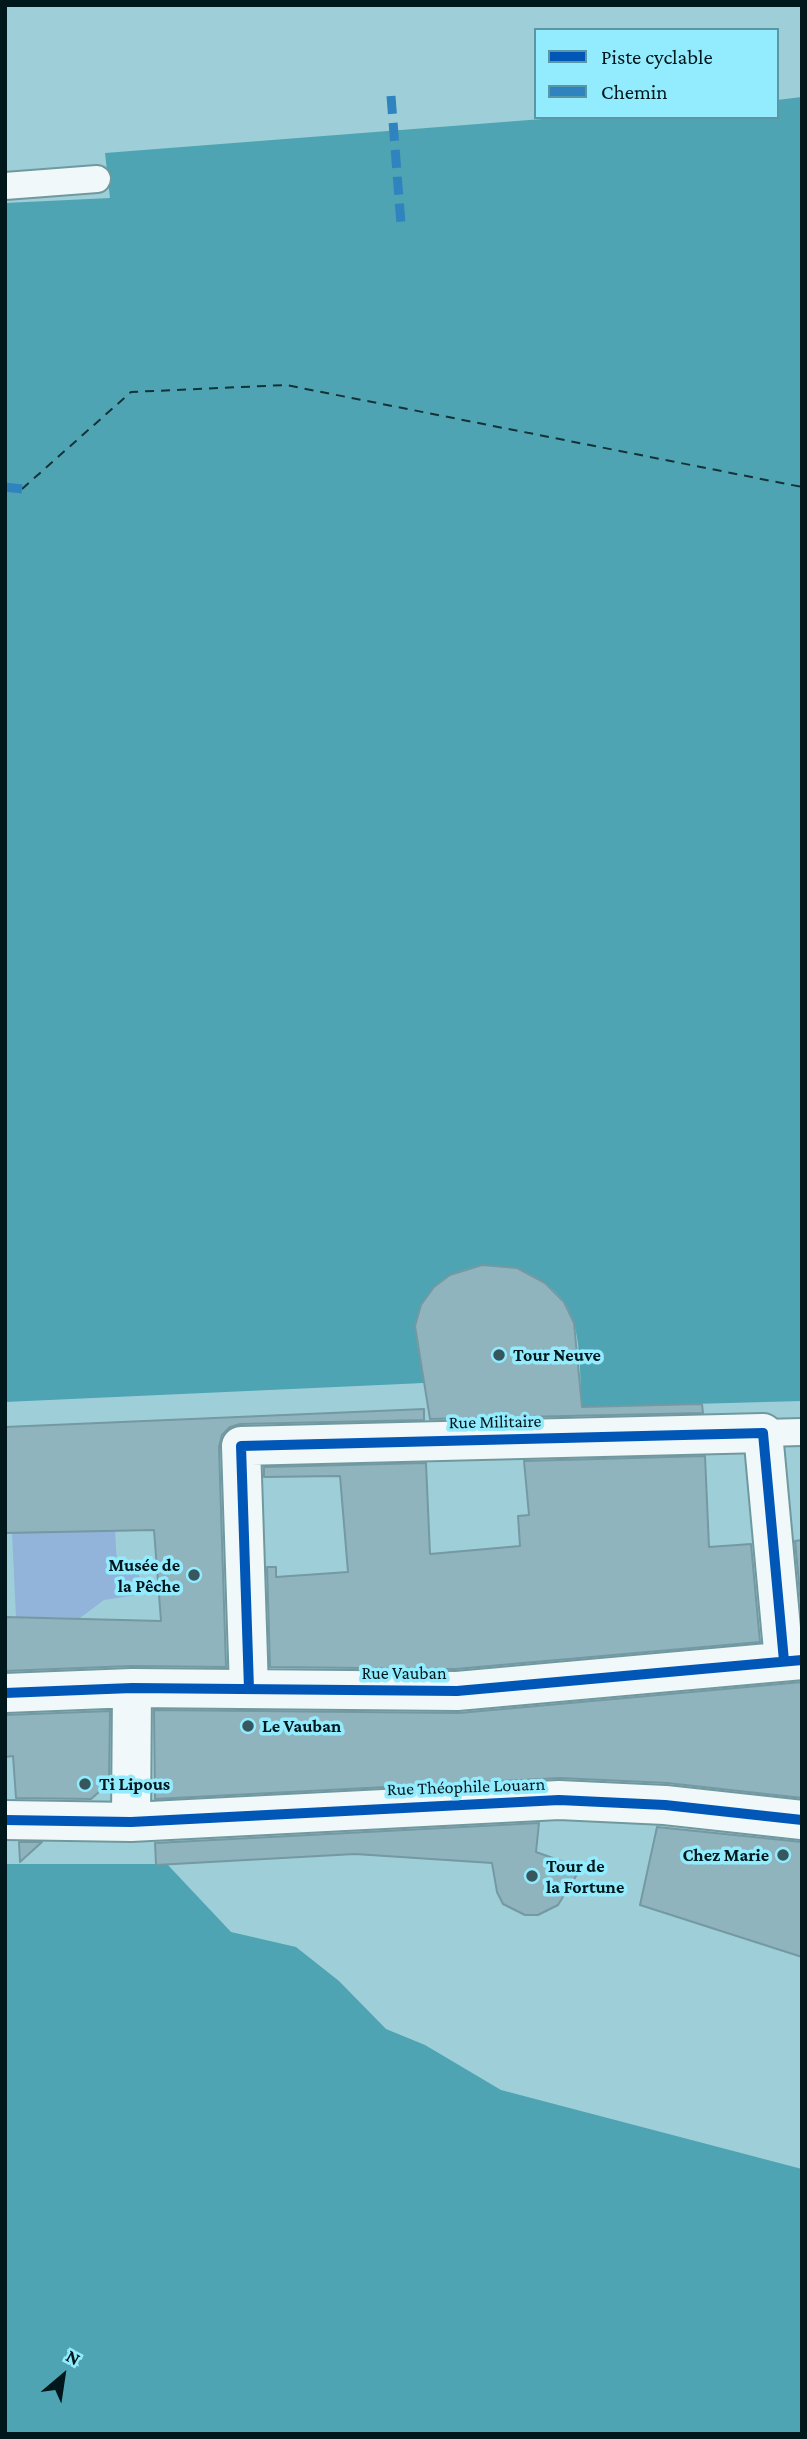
<!DOCTYPE html>
<meta charset="utf-8">
<style>
body{margin:0}
#map{position:relative;width:807px;height:2439px;overflow:hidden;background:#9ecfd8;font-family:"Crimson Pro",serif}
canvas{display:block}
.frame{position:absolute;inset:0;border:7px solid #00171c;pointer-events:none}
.legend{position:absolute;left:534px;top:28px;width:245px;height:91px;box-sizing:border-box;background:#93ecfd;border:2px solid #5897a3;margin:0;padding:9px 12px;list-style:none;font-size:21px;color:#00171c}
.legend li{display:flex;align-items:center;gap:14px;height:35px}
.legend b{width:35px;border:2px solid #5897a3}
.north{position:absolute;left:28px;top:2341px;width:70px;height:70px;-webkit-text-stroke:5px #93ecfd;paint-order:stroke;rotate:29deg;font-size:19px;font-weight:700;line-height:28px;text-align:center;color:#00171c}
.north::after{content:'';display:block;margin:auto;width:24px;height:32px;background:#00171c;clip-path:polygon(50% 0,100% 100%,50% 72%,0 100%)}
</style>
<div id="map">
<canvas width="807" height="2439"></canvas>
<div class="frame"></div>
<ul class="legend">
<li><b style="height:9px;background:#0057b8"></b>Piste cyclable</li>
<li><b style="height:9px;background:#2f84bf"></b>Chemin</li>
</ul>
<div class="north">N</div>
</div>
<script>
const c = document.querySelector('canvas').getContext('2d');
c.lineJoin = 'round';
function fill(path, color) { c.fillStyle = color; c.fill(path, 'evenodd'); }
function trace(path, color, width, dash) { c.strokeStyle = color; c.lineWidth = width; c.lineCap = dash ? 'butt' : 'round'; c.setLineDash(dash || []); c.stroke(path); }
function drawText(font, color, halo, rows, align = 'center') {
  c.font = font + ' "Crimson Pro",serif'; c.lineWidth = 7; c.setLineDash([]); c.textBaseline = 'middle'; c.strokeStyle = halo; c.fillStyle = color; for (const [text, x, y, turn = 0] of rows) {
    c.save(); c.translate(x, y); c.rotate((+turn || 0) * Math.PI / 180); c.textAlign = isNaN(turn) ? turn : align; if (halo) c.strokeText(text, 0, 0); c.fillText(text, 0, 0); c.restore();
  }
}
fill(new Path2D(`
 M 115,1530 L 117,1566 L 137,1566 L 143,1594 L 104,1600 L 80,1618 L 16,1617 L 12,1533 Z`), '#92b3da');
fill(new Path2D(`
 M 802,97 L 802,1401 L 582,1407 C 579,1375 583,1329 564,1302 C 531,1256 451,1251 422,1304 C 409,1327 421,1359 425,1383 L 5,1427 L 5,203 L 110,198 L 105,153 L 568,117 L 777,117 L 777,100 Z
 M 5,1864 L 167,1864 L 231,1932 L 296,1947 L 339,1981 L 386,2029 L 425,2045 L 501,2090 L 802,2169 L 802,2434 L 5,2434 Z`), '#4ea4b2');
fill(new Path2D(`
 M 424,1383 L 427,1409 L 5,1427 L 5,1402 Z`), '#9ecfd8');
trace(new Path2D(`
 M 22,489 L 131,392 L 286,385 L 802,487`), '#143238', 2, [9, 7]);
const building = new Path2D(`
 M 482,1265 L 517,1268 L 545,1283 L 564,1302 L 574,1323 L 582,1407 L 702,1404 L 703,1413 L 430,1419 L 415,1326 L 421,1305 L 434,1287 L 450,1275 Z
 M 424,1409 L 424,1420 L 240,1424 L 230,1427 L 222,1435 L 219,1447 L 226,1667 L 131,1666 L 5,1671 L 5,1617 L 161,1621 L 154,1530 L 5,1533 L 5,1427 Z
 M 705,1456 L 709,1547 L 751,1544 L 760,1642 L 456,1669 L 270,1667 L 267,1567 L 276,1567 L 276,1577 L 348,1572 L 340,1476 L 264,1477 L 264,1467 L 426,1463 L 430,1554 L 520,1546 L 518,1516 L 529,1515 L 524,1461 Z
 M 802,1540 L 802,1615 L 795,1541 Z
 M 802,1682 L 802,1798 L 667,1783 L 560,1778 L 155,1799 L 154,1710 L 459,1713 Z
 M 110,1711 L 109,1783 L 91,1799 L 16,1798 L 13,1756 L 5,1757 L 5,1715 Z
 M 539,1823 L 536,1852 L 581,1868 L 558,1905 L 538,1915 L 525,1915 L 503,1904 L 497,1892 L 492,1863 L 355,1854 L 156,1865 L 155,1843 Z
 M 657,1827 L 802,1842 L 802,1957 L 640,1905 Z
 M 19,1842 L 42,1842 L 20,1862 Z`);
fill(building, '#90b4be');
trace(building, '#7499a3', 2);
const lane = new Path2D(`
 M 5,186 L 97,179
 M 763,1433 L 802,1432`);
const street = new Path2D(`
 M 249,1689 L 241,1446 L 763,1433 L 784,1661
 M 5,1693 L 132,1688 L 457,1691 L 802,1660
 M 5,1820 L 131,1822 L 559,1800 L 665,1805 L 802,1820
 M 131,1822 L 132,1688`);
trace(lane, '#70999f', 30);
trace(street, '#70999f', 42);
trace(lane, '#f0f8f9', 26);
trace(street, '#f0f8f9', 38);
trace(new Path2D(`
 M 391,96 L 401,224
 M 5,487 L 22,489`), '#2f84bf', 9, [18, 9]);
trace(new Path2D(`
 M 249,1689 L 241,1446 L 763,1433 L 784,1661
 M 5,1693 L 132,1688 L 457,1691 L 802,1660
 M 5,1820 L 131,1822 L 559,1800 L 665,1805 L 802,1820`), '#0057b8', 10);
for (const [x, y, r, color] of [
 [499,1355,7,"#37575e"],
 [194,1575,7,"#37575e"],
 [248,1726,7,"#37575e"],
 [85,1784,7,"#37575e"],
 [783,1855,7,"#37575e"],
 [532,1876,7,"#37575e"]
]) { const dot = new Path2D(); dot.arc(x, y, r, 0, 2 * Math.PI); c.fillStyle = color; c.fill(dot); trace(dot, '#93ecfd', 2.5); }
drawText('bold 18px', '#00171c', '#93ecfd', [
 ["Tour Neuve",513,1355],
 ["Musée de",180,1565,"right"],
 ["la Pêche",180,1586,"right"],
 ["Le Vauban",262,1726],
 ["Ti Lipous",99,1784],
 ["Chez Marie",769,1855,"right"],
 ["Tour de",546,1866],
 ["la Fortune",546,1887]
], 'left');
drawText('18px', '#00171c', '#93ecfd', [
 ["Rue Militaire",495,1422,-1],
 ["Rue Vauban",404,1673],
 ["Rue Théophile Louarn",466,1787,-2]
]);
</script>
